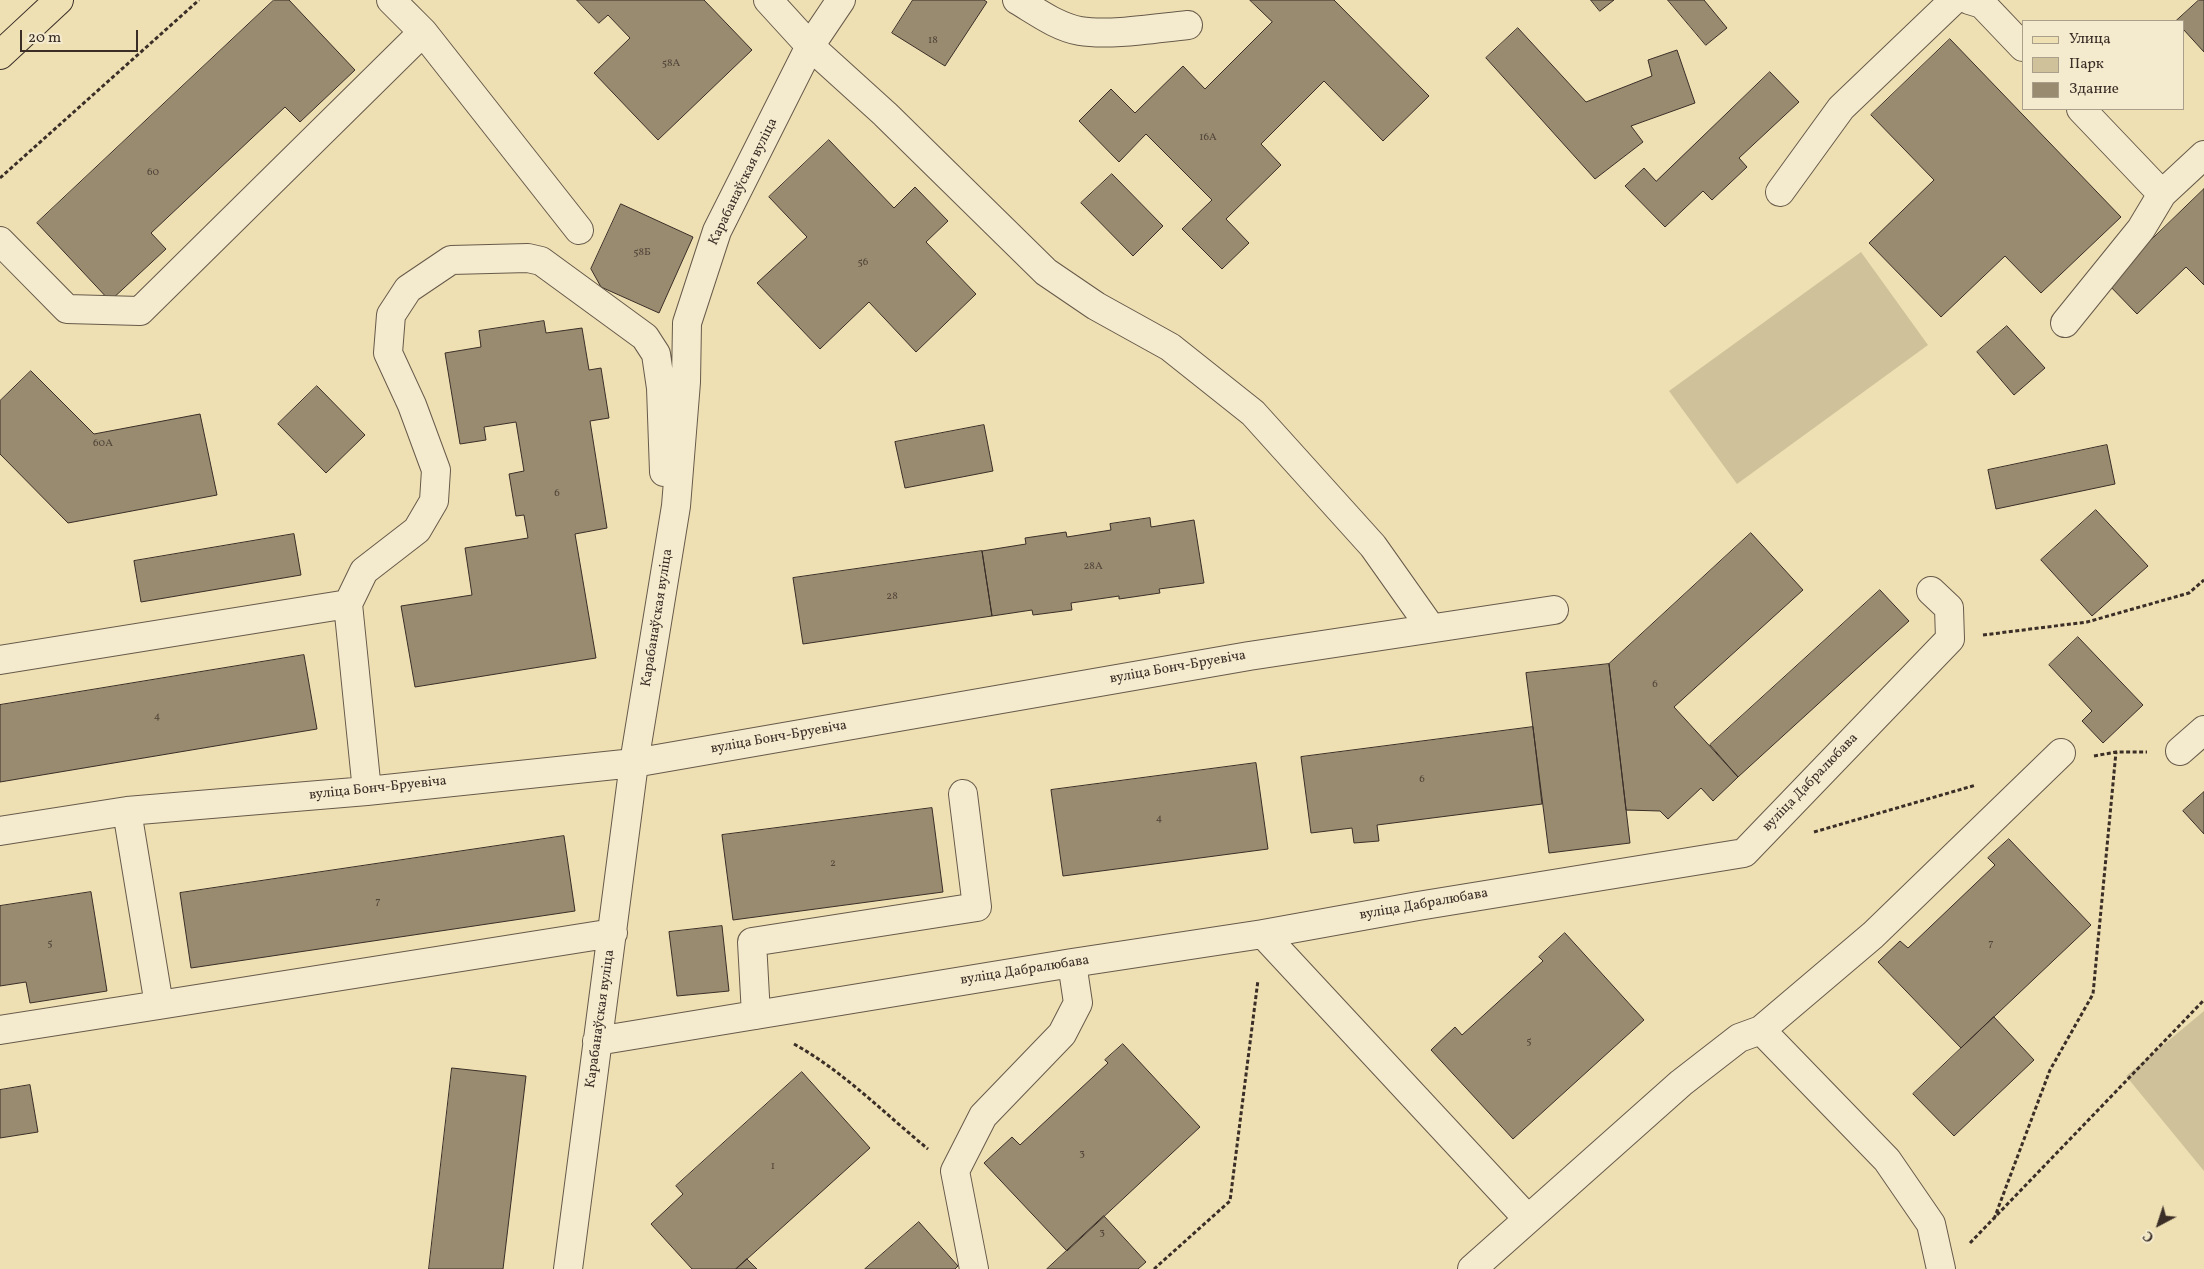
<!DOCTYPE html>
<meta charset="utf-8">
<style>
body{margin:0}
#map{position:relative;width:2204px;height:1269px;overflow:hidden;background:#eee0b3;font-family:Vollkorn,serif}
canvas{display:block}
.legend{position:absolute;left:2022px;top:20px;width:162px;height:90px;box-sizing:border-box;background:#f4ebce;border:1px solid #aa9f8b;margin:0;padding:6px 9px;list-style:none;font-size:15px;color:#3a2e27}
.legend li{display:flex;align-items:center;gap:10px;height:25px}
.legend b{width:25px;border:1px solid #aa9f8b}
.north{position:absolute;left:2134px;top:1199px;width:50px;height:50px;-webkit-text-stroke:4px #f4ebce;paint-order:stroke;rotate:220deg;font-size:14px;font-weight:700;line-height:20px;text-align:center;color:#3a2e27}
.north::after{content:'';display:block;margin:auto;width:18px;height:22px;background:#3a2e27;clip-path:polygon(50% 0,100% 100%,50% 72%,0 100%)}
.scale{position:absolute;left:20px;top:30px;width:118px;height:22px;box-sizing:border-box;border:2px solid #3a2e27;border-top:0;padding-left:6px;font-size:15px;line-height:18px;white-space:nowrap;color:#3a2e27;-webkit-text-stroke:4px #f4ebce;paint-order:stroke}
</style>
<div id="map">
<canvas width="2204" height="1269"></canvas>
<ul class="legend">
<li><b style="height:6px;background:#eee0b3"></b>Улица</li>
<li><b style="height:14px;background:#cfc29b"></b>Парк</li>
<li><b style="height:14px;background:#988b70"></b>Здание</li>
</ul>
<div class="north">С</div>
<div class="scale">20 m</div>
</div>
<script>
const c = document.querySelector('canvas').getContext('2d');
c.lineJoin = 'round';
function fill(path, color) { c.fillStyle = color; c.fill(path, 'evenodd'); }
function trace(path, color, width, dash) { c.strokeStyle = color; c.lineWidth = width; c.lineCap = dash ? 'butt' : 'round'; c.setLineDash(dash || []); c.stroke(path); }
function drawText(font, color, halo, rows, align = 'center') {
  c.font = font + ' Vollkorn,serif'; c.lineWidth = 4; c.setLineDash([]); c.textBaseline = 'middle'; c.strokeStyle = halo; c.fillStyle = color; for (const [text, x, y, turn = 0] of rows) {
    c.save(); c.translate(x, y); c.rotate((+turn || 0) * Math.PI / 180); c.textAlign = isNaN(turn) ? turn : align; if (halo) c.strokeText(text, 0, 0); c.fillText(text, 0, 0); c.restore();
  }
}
fill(new Path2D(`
 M 1861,252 L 1928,345 L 1737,484 L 1669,391 Z
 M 2204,1011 L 2204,1171 L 2126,1076 Z`), '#cfc29b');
const building = new Path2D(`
 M 274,0 L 289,0 L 355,70 L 300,122 L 285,107 L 151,233 L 166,249 L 110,301 L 37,223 Z
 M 577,0 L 704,0 L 752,50 L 658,140 L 594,73 L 630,38 L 608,15 L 599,23 Z
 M 913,0 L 984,0 L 987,2 L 945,66 L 892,33 Z
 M 1250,0 L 1334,0 L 1429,96 L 1383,141 L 1324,81 L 1261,144 L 1281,165 L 1226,219 L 1249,243 L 1222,269 L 1182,229 L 1212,200 L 1146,134 L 1119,162 L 1079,121 L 1111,89 L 1135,113 L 1183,66 L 1205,89 L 1272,22 Z
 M 1591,0 L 1614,0 L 1600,11 Z
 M 1668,0 L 1704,0 L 1727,28 L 1706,45 Z
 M 2199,0 L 2204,0 L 2204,52 L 2183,29 L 2183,21 L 2176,21 Z
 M 1518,28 L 1586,102 L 1652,76 L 1648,60 L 1677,50 L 1695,103 L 1631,126 L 1643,142 L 1595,179 L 1486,58 Z
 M 1950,39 L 2121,217 L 2041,293 L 2005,256 L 1941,317 L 1869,243 L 1934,180 L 1871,115 Z
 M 1770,72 L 1799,102 L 1739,158 L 1747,167 L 1712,200 L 1703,191 L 1665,227 L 1625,186 L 1644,168 L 1656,181 Z
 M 829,140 L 894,208 L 915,187 L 948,221 L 926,242 L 976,294 L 916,352 L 869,302 L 820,349 L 757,283 L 807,237 L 769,197 Z
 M 1112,174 L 1163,226 L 1133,256 L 1081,203 Z
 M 2204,189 L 2204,285 L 2186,267 L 2137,314 L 2107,283 Z
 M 621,204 L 693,237 L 659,313 L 601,287 L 591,269 Z
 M 544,321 L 546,333 L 582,328 L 589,370 L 601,368 L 609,418 L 590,421 L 607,528 L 575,534 L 596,658 L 415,687 L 401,606 L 472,595 L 465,548 L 528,538 L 524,515 L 516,516 L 509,474 L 524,471 L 516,422 L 484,427 L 486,440 L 460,444 L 445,353 L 481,347 L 479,331 Z
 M 2007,326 L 2045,368 L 2014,395 L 1977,352 Z
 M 31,371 L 94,434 L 200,414 L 217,495 L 68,523 L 0,454 L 0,401 Z
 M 317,386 L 365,435 L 326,473 L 278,424 Z
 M 984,425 L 993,471 L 905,488 L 895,442 Z
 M 2107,445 L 2115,484 L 1996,509 L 1988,470 Z
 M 2096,510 L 2148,566 L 2092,616 L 2041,560 Z
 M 1150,518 L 1151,527 L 1194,520 L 1204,583 L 1159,589 L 1160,593 L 1119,599 L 1119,596 L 1071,603 L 1072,610 L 1033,615 L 1032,610 L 992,616 L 982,551 L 1026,544 L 1025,538 L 1066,532 L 1067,537 L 1111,530 L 1110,524 Z
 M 1751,533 L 1803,590 L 1674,707 L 1738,777 L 1713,801 L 1701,788 L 1668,819 L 1660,811 L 1626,810 L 1609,664 Z
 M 294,534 L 301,575 L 141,602 L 134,561 Z
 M 982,551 L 992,616 L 803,644 L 793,578 Z
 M 1880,590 L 1909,621 L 1738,777 L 1710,745 Z
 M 2078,637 L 2143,705 L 2103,743 L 2082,721 L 2092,711 L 2049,665 Z
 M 304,655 L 317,729 L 0,782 L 0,705 Z
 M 1609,664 L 1630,843 L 1549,853 L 1526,673 Z
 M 1533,727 L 1542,804 L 1377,825 L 1379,841 L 1354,843 L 1352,828 L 1311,833 L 1301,757 Z
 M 1256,763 L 1268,849 L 1063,876 L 1051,790 Z
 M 2204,792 L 2204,834 L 2183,811 Z
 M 932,808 L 943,892 L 733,920 L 722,835 Z
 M 564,836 L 575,911 L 191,968 L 180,893 Z
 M 2009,839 L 2091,925 L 1961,1048 L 1878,962 L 1900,941 L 1908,948 L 1995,865 L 1988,858 Z
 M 91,892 L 107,991 L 30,1003 L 26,982 L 0,986 L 0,906 Z
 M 722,926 L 729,991 L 677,996 L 669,932 Z
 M 1565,933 L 1644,1020 L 1513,1139 L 1431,1050 L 1455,1027 L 1462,1035 L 1543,961 L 1539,957 Z
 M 1994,1017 L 2034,1060 L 1954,1136 L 1913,1094 Z
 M 1123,1044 L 1200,1127 L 1067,1251 L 984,1163 L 1012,1137 L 1020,1145 L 1108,1063 L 1105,1060 Z
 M 452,1068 L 526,1076 L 503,1269 L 429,1269 Z
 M 802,1072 L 870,1148 L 736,1269 L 692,1269 L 651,1224 L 683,1194 L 676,1186 Z
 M 30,1085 L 38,1132 L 0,1138 L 0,1090 Z
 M 1104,1216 L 1146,1262 L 1138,1269 L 1047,1269 Z
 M 919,1222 L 958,1266 L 955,1269 L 865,1269 Z
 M 747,1259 L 757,1269 L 736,1269 Z`);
fill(building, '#988b70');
trace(building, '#3a2e27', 1);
const minor = new Path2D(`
 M 768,0 L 810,46 L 885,114 L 1046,272 L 1096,306 L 1170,347 L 1253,413 L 1373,546 L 1431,628
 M 1017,0 C 1036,11 1057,27 1080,31 C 1110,36 1157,28 1188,25
 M 1969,0 L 1982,4 L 2023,47
 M 423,32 L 579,230
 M 1780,192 L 1841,108 L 1954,0
 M 2162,194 L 2204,155
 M 0,241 L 67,309 L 140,311 L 423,32 L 391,0
 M 2065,323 L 2141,229 L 2162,194 L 2081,109
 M 348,604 L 364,571 L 417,530 L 434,501 L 436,470 L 412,405 L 388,353 L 391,315 L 408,289 L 451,260 L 528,258 L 541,261 L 645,337 L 656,354 L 661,388 L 664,472
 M 0,660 L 348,604 L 367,791
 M 2180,751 L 2204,730
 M 127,811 L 159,1005 L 613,933
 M 0,831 L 127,811 L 367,791 L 634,763 L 1249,656 L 1554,610
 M 1263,934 L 1528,1219
 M 756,1015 L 752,942 L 977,907 L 963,794
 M 0,1030 L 159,1005
 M 1761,1030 L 1887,1160 L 1931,1224 L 1941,1269
 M 597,1041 L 1072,963 L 1263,934 L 1418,906 L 1744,853 L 1950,639 L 1949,608 L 1931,591
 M 568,1269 L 634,763 L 676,506 L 686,382 L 687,323 L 717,231 L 810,46 L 841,0
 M 974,1269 L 955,1171 L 983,1116 L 1062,1034 L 1078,1003 L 1072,963
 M 1472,1269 L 1681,1083 L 1739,1038 L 1761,1030 L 1873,935 L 2061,753`);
const major = new Path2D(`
 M 0,55 L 59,0`);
trace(minor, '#675a4a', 30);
trace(major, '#3a2e27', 30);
trace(new Path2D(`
 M 0,178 L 199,0
 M 1983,635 L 2087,622 L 2189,593 L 2204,580
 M 2094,756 L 2116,752 L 2147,752
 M 1814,832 L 1976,785
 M 794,1044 C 843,1071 885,1114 928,1149
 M 1994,1219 L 2050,1070 L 2093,994 L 2116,752
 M 1970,1243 L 2204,1000
 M 1154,1269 L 1230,1201 L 1258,980`), '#3a2e27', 3, [4, 2.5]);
trace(minor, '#f4ebce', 28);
trace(major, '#eee0b3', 28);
drawText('11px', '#524539', null, [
 ["18",933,41],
 ["58А",671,64],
 ["16А",1208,138],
 ["60",153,173],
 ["58Б",642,253],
 ["56",863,263],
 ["60А",103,444],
 ["6",557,494],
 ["28А",1093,567],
 ["28",892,597],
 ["6",1655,685],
 ["4",157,717],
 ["6",1422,780],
 ["4",1159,819],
 ["2",833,864],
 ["7",378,902],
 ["5",50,944],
 ["7",1991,944],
 ["5",1529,1042],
 ["3",1082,1154],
 ["1",773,1167],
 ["3",1102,1233]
]);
drawText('14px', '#3a2e27', '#f4ebce', [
 ["Карабанаўская вуліца",744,182,-64],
 ["Карабанаўская вуліца",658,618,-81],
 ["вуліца Бонч-Бруевіча",1178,668,-10],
 ["вуліца Бонч-Бруевіча",779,738,-10],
 ["вуліца Дабралюбава",1811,783,-46],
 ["вуліца Бонч-Бруевіча",378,789,-6],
 ["вуліца Дабралюбава",1424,905,-10],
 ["вуліца Дабралюбава",1025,971,-9],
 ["Карабанаўская вуліца",601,1019,-82]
]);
</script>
